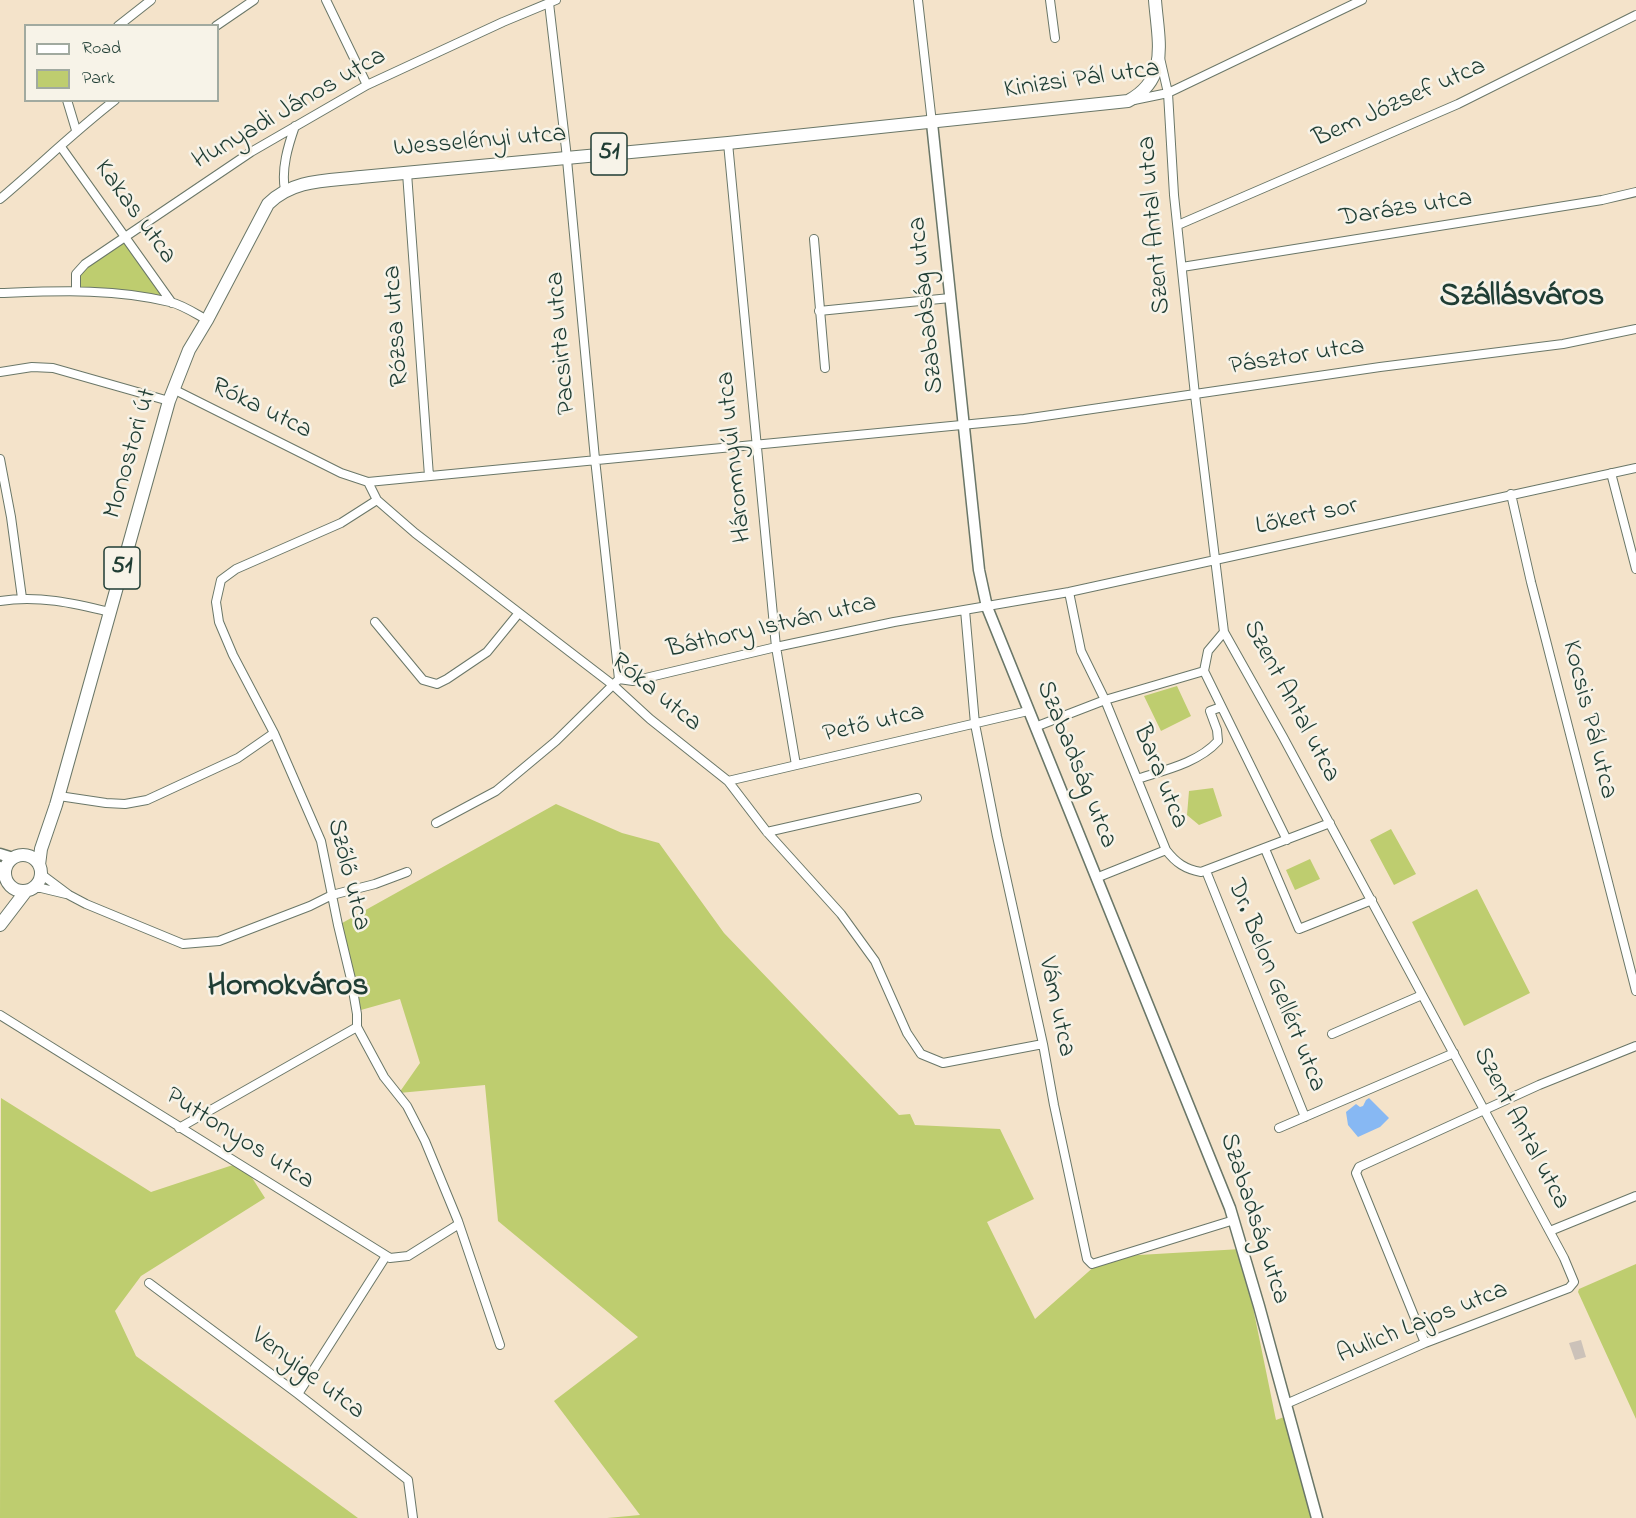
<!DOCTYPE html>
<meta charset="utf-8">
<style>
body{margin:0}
#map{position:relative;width:1636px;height:1518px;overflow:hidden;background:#f4e3ca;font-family:"Indie Flower",sans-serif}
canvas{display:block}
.legend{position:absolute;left:24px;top:24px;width:195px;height:78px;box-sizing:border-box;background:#f7f3e8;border:2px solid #a1aaa0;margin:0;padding:8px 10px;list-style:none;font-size:18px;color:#1f3d34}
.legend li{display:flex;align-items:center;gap:12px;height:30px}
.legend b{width:30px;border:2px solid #a1aaa0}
</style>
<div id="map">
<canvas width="1636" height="1518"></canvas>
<ul class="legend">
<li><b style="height:8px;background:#fff"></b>Road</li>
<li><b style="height:16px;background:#becd6f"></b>Park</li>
</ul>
</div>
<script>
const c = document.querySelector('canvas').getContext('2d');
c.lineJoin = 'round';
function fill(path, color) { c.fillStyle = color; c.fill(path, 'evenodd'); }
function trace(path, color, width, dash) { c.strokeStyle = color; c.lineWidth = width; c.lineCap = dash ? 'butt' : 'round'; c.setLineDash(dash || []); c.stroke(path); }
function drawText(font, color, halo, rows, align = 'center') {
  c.font = font + ' "Indie Flower",sans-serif'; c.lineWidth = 5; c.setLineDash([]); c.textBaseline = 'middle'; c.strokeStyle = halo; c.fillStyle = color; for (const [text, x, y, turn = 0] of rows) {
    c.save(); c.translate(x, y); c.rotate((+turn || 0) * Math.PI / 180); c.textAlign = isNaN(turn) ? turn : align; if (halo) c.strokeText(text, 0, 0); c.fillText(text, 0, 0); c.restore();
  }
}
fill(new Path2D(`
 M 1581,1340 L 1586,1357 L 1575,1360 L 1569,1343 Z`), '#ccc2b9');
fill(new Path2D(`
 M 124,242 L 166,298 L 76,290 L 76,274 L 85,264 Z
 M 1177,686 L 1191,716 L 1161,731 L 1144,696 Z
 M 1213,788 L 1222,816 L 1199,825 L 1187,815 L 1189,791 Z
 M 556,804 L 622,833 L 659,843 L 724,933 L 899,1115 L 910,1114 L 915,1125 L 1000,1129 L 1034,1199 L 987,1222 L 1035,1319 L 1105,1257 L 1241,1249 L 1276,1420 L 1284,1417 L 1312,1518 L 607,1518 L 640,1515 L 554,1401 L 638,1337 L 498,1221 L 485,1085 L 399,1093 L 420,1063 L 400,999 L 361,1010 L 335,927 Z
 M 1391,829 L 1416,874 L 1394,885 L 1370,840 Z
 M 1310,859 L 1320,879 L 1295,890 L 1286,870 Z
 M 1477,889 L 1530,993 L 1464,1026 L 1412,922 Z
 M 1,1098 L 151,1192 L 242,1162 L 265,1198 L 141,1276 L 115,1311 L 136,1356 L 358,1518 L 0,1518 Z
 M 1636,1264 L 1636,1419 L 1578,1292 L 1579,1289 Z`), '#becd6f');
fill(new Path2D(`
 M 1369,1098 L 1389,1118 L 1380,1127 L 1358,1137 L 1348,1125 L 1346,1112 L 1356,1104 L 1360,1107 L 1363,1106 L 1366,1100 Z`), '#87b8f3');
const street = new Path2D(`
 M 326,0 L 367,85
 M 918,0 L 932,123
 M 1050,0 L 1055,38
 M 549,3 L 566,149 L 595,459 L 619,679
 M 118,26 L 151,0
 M 216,26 L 254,0
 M 1160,58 L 1168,93 L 1174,195 L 1195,395 L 1224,632 L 1283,737 L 1564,1258 L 1574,1282 L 1569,1288 L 1425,1343 L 1286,1404
 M 67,100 L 76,130
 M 1134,100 L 1168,93 L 1362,0
 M 728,143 L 776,647 L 796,765
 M 61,147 L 172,303
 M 407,173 L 429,476
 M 285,190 C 281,169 288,146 295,126
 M 0,199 C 39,166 75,131 115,100
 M 1178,225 L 1458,104 L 1636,15
 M 814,239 L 825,368
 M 1182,267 L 1602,200 L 1636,192
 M 76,290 L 76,274 L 85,264 L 251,152 L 367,85 L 503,22 L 556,0
 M 0,293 C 57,291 114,288 170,302 C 183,305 196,314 207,320
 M 819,311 L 950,298
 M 0,372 L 32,367 L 53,368 L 169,401
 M 173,389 L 341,473 L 368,482 L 377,500 L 415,533 L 613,685 L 650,719 L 728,781 L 767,832 L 841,914 L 875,961 L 907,1033 L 921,1054 L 943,1063 L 1043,1044
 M 0,459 L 11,517 L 22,598
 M 1611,473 L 1636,569
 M 368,482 L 1024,419 L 1380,367 L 1563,344 L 1636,329
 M 1511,494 L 1531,582 L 1636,991
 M 377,500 L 341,523 L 236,569 L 221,580 L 216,602 L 219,622 L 233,655 L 274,733 L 321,841 L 338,925 L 351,979 L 357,1014 L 357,1027 L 384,1077 L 407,1106 L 425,1141 L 458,1221 L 500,1345
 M 1069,592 L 1081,651 L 1105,700 L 1166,850 C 1176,863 1185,869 1201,872 L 1330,823
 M 0,601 C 38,595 73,603 110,612
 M 965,610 L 975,724 L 997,836 L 1043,1044 L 1054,1105 L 1087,1259 L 1092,1264 L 1234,1220
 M 375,622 L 423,680 L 437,684 L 447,679 L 487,652 L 518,614
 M 1224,632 L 1208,651 L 1204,671 L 1287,840
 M 1035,727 L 1105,700 L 1204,671
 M 1137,779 C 1165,770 1198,763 1218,741 L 1217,730 L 1210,711 L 1221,707
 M 728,781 L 1028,711
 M 59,796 L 106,803 L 125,804 L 147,800 L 238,758 L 274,733
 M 436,823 L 496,791 L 556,741 L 619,679 L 633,681 L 776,647 L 894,622 L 1069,592 L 1636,468
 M 767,832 L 917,798
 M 1265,849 L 1299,929 L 1372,900
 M 1206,871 L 1305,1117
 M 41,874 L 69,895 L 86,904 L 183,944 L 219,941 L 310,906 L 332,895 L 375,884 L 407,872
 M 1096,878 L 1166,850
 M 32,888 L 41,888 L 66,894
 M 0,1015 L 390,1258 L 408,1256 L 459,1224
 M 1332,1034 L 1422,995
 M 179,1128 L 357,1027
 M 1279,1128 L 1454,1053
 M 1550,1231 L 1636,1196
 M 149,1283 L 298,1394 L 408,1480 L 413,1518
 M 1425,1343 L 1356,1173 L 1359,1167 L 1539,1085 L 1636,1046
 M 298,1394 L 386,1256`);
const secondary = new Path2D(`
 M 932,123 L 979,570 L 987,607 L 1230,1208 L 1259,1306 L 1317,1518
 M 0,854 L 13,858
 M 0,867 L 5,870`);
const primary = new Path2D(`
 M5 873a18 18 0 1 1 36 0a18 18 0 1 1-36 0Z
 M 39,865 L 41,849 L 56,805 L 169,401 L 189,350 L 207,320 L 268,204 C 293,179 327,181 361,177 L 728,143 L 1128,101 C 1170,79 1158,40 1155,0
 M 0,925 L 26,891`);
trace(street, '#6a7768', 10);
trace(secondary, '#6a7768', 13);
trace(primary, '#6a7768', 14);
trace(street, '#fff', 8);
trace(secondary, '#fff', 10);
trace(primary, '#fff', 12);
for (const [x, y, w] of [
 [609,154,36],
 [122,568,36]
]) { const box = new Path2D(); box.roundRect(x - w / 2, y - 21, w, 42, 4.5); c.fillStyle = '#f7f3e8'; c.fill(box); trace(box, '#1f3d34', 1.5); }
drawText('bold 24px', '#1f3d34', null, [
 ["51",609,154],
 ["51",122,568]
]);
drawText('26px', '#1f3d34', '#f7f3e8', [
 ["Kinizsi Pál utca",1082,81,-8],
 ["Bem József utca",1400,104,-24],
 ["Hunyadi János utca",290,110,-30],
 ["Wesselényi utca",480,143,-5],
 ["Darázs utca",1406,210,-9],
 ["Kakas utca",134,213,54],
 ["Szent Antal utca",1156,225,-95],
 ["Szabadság utca",928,305,-96],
 ["Rózsa utca",398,326,-94],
 ["Pacsirta utca",563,343,-95],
 ["Pásztor utca",1297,358,-9],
 ["Róka utca",261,410,26],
 ["Monostori út",132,454,-74],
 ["Háromnyúl utca",736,457,-96],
 ["Lőkert sor",1307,518,-12],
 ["Báthory István utca",772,628,-13],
 ["Róka utca",655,694,39],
 ["Szent Antal utca",1290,702,62],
 ["Kocsis Pál utca",1588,720,76],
 ["Pető utca",874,725,-13],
 ["Szabadság utca",1075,765,68],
 ["Bara utca",1159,777,68],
 ["Szőlő utca",347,875,76],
 ["Dr. Belon Gellért utca",1275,986,68],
 ["Vám utca",1055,1007,78],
 ["Szent Antal utca",1520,1129,62],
 ["Puttonyos utca",239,1140,32],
 ["Szabadság utca",1253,1219,72],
 ["Aulich Lajos utca",1423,1324,-22],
 ["Venyige utca",307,1375,37]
]);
drawText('bold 32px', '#1f3d34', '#f7f3e8', [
 ["Szállásváros",1522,299],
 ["Homokváros",288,989]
]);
</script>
